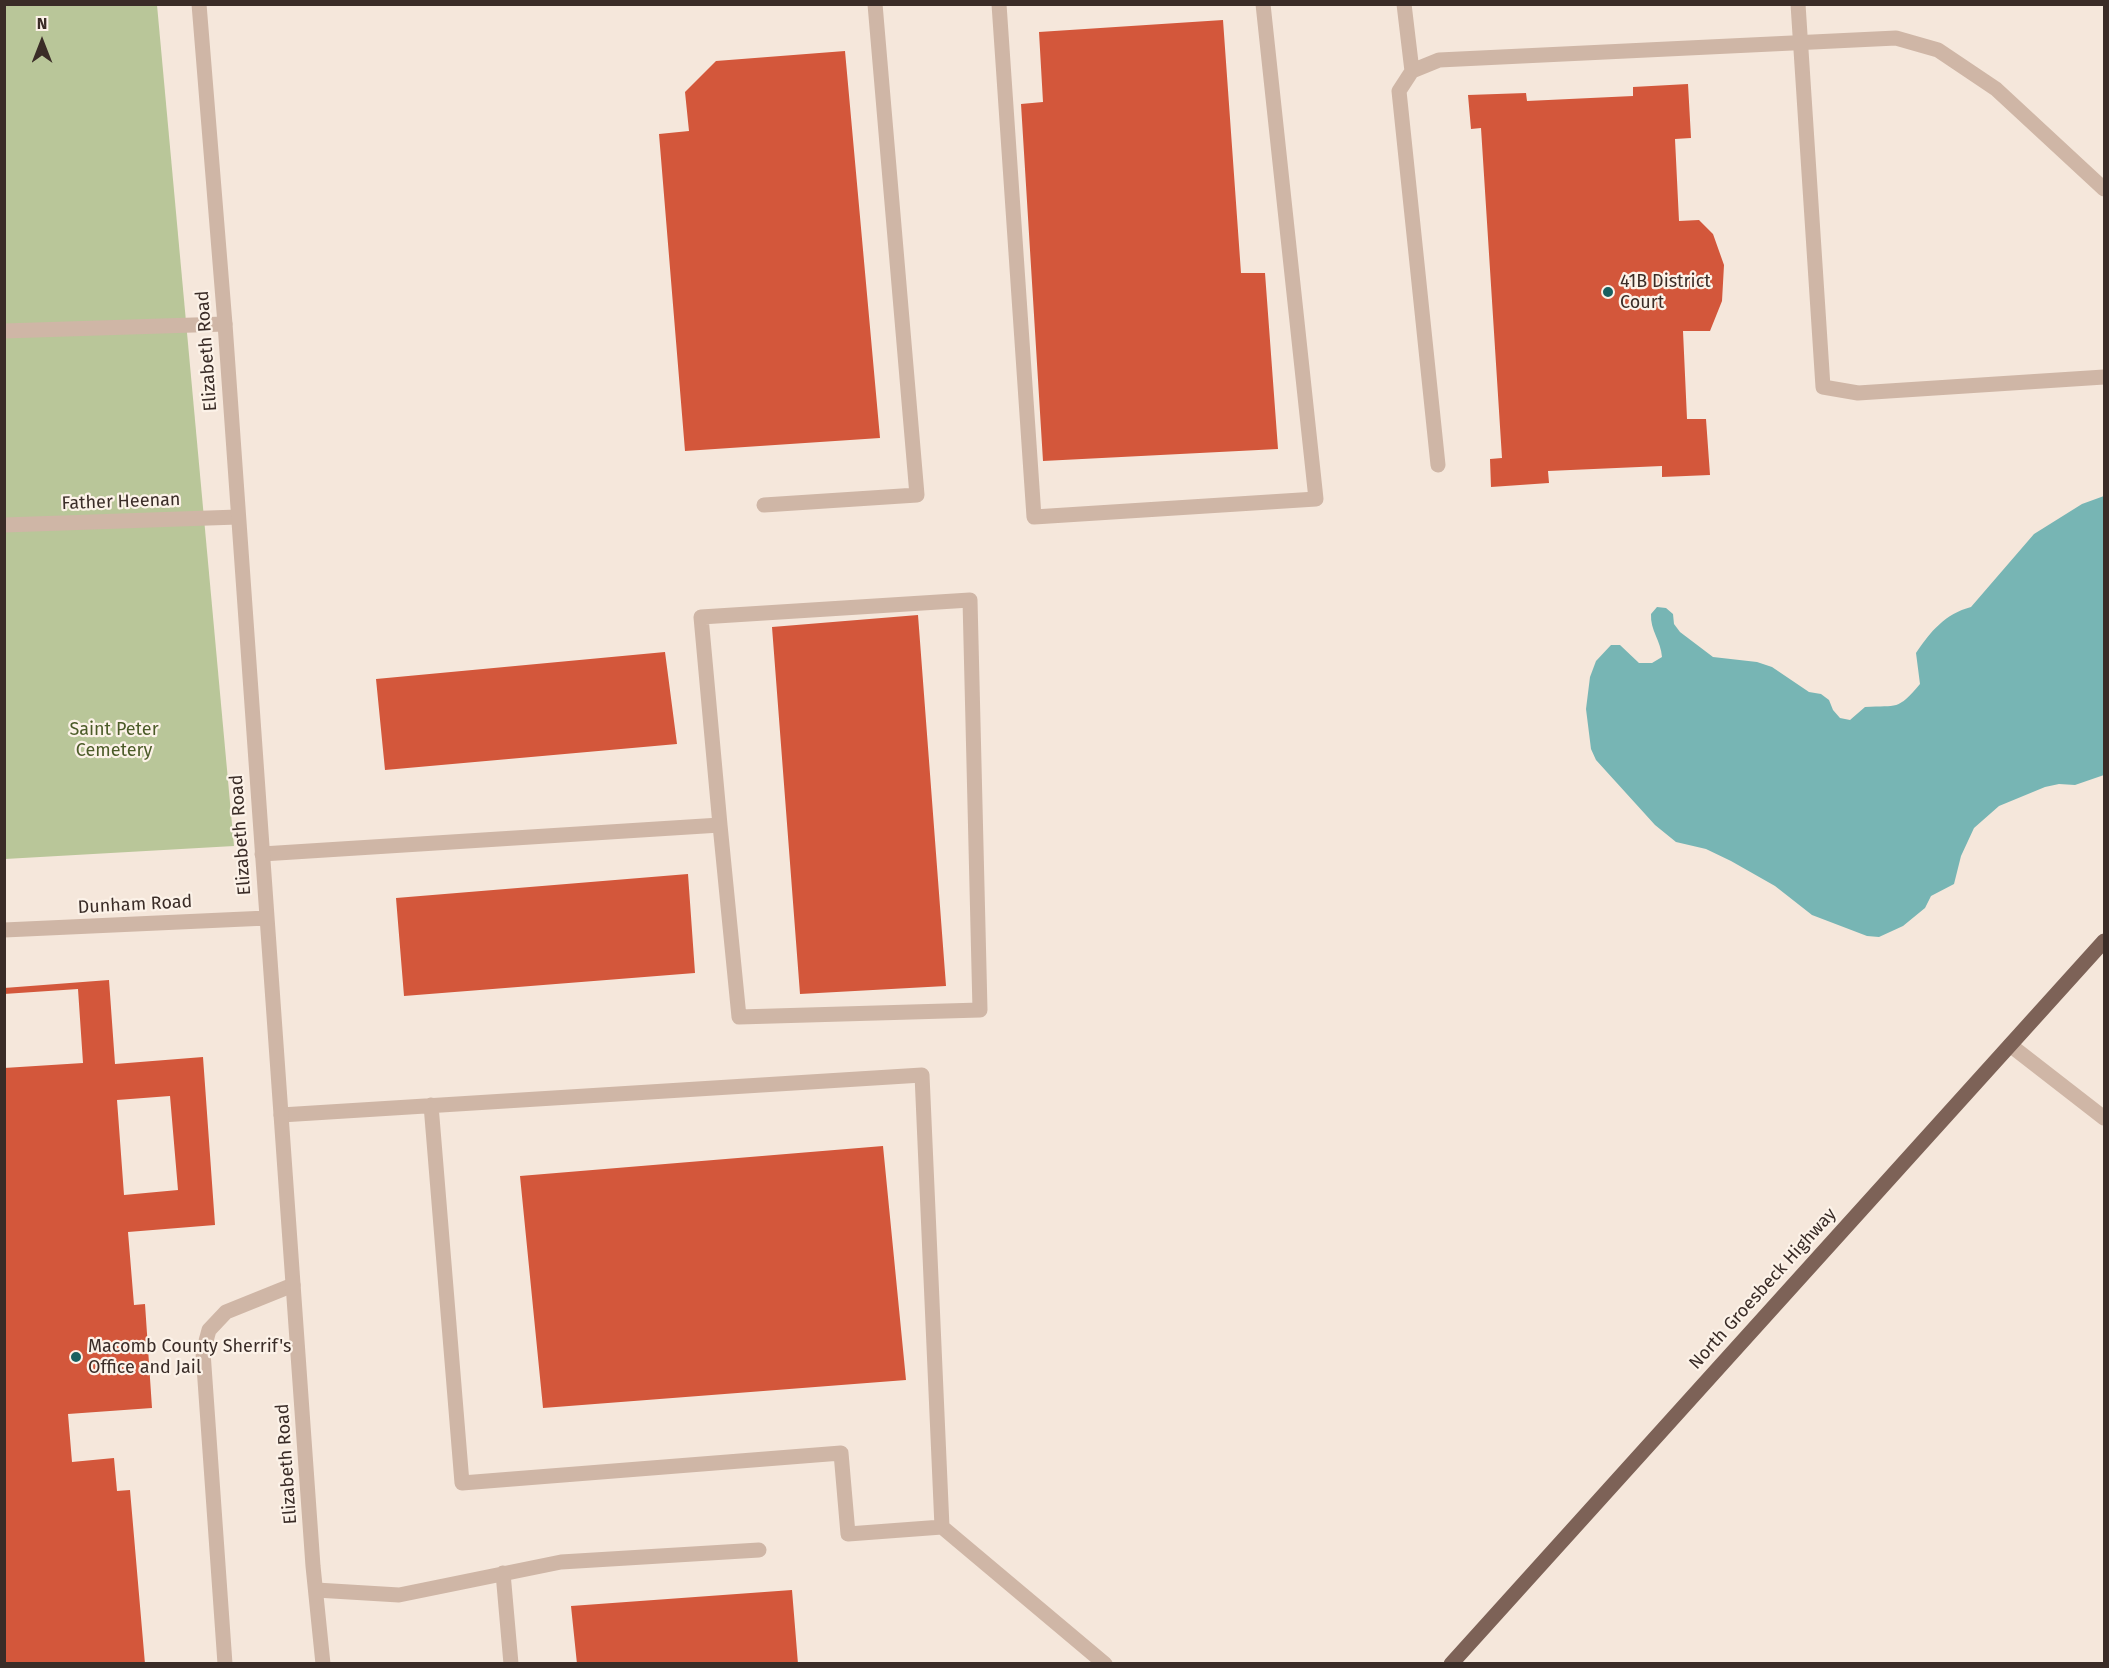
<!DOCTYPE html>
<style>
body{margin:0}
#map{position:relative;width:2109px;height:1668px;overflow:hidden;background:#f5e7db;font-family:"Fira Sans",sans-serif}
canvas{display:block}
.frame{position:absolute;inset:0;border:6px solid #3a2c27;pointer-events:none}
.north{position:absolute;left:12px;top:12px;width:60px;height:60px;-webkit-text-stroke:4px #fcf2e8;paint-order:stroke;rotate:0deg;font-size:16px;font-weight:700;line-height:24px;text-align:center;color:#3a2c27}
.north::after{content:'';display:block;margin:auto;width:21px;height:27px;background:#3a2c27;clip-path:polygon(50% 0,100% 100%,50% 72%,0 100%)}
</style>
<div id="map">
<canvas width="2109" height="1668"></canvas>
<div class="frame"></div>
<div class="north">N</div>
</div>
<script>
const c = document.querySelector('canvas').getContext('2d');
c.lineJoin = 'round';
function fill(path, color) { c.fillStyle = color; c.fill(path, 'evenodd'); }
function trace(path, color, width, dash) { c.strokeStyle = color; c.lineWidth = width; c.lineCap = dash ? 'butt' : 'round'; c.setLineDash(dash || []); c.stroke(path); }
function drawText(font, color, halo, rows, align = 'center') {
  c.font = font + ' "Fira Sans",sans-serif'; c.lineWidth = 4.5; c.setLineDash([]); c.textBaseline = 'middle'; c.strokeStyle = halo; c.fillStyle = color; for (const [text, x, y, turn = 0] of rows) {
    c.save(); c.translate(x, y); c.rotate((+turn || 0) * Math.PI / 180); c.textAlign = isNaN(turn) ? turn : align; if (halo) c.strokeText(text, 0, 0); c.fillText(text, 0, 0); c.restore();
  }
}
fill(new Path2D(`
 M 5,5 L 157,5 L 234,846 L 5,859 Z`), '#b9c699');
fill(new Path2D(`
 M 2104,496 L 2104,775 L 2075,785 L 2059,784 L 2045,787 L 1999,806 L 1974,828 L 1961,856 L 1954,884 L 1931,896 L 1925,908 L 1903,926 L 1879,937 L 1867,936 L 1812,915 L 1775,886 L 1731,861 L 1706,849 L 1676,842 L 1655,825 L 1596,760 L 1591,749 L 1586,709 L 1590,677 L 1596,661 L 1611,645 L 1620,645 L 1639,663 L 1652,663 L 1662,657 C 1661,641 1650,630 1651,614 L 1657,607 L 1666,608 L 1673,614 L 1674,624 L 1680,632 L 1713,657 L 1757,662 L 1772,667 L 1809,692 L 1821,694 L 1829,700 L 1833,710 L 1840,718 L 1850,720 L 1865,707 C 1898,705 1897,711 1920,684 L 1916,653 C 1931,631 1945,614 1971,607 L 2034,534 L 2082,504 Z`), '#77b5b4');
fill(new Path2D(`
 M 1223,20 L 1241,273 L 1265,273 L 1278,449 L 1043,461 L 1021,104 L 1043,102 L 1039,32 Z
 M 845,51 L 880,438 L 685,451 L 659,134 L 689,131 L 685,92 L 716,61 Z
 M 1688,84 L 1691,138 L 1675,139 L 1679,221 L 1699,220 L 1713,234 L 1724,265 L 1722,301 L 1710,331 L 1683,331 L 1687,419 L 1706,419 L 1710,475 L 1662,477 L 1662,466 L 1548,471 L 1549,483 L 1491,487 L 1490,459 L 1502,458 L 1481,128 L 1471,129 L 1468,95 L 1526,93 L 1527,101 L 1633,96 L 1633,87 Z
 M 918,615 L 946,986 L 800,994 L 772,627 Z
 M 665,652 L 677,744 L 385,770 L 376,679 Z
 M 688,874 L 695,973 L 404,996 L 396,898 Z
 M 109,980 L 115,1064 L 203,1057 L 215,1225 L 128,1232 L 134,1305 L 145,1304 L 152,1408 L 68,1414 L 72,1462 L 114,1458 L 117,1491 L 130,1490 L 145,1664 L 4,1664 L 4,1068 L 83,1063 L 78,989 L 4,994 L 4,988 ZM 170,1096 L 178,1190 L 124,1195 L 117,1100 Z
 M 883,1146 L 906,1380 L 543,1408 L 520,1176 Z
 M 792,1590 L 798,1664 L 577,1664 L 571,1606 Z`), '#d3573b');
trace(new Path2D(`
 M 999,4 L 1034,517 L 1316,499 L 1263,4
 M 1404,4 L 1412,71
 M 1798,4 L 1823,387 L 1858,393 L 2104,377
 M 4,331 L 225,324
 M 1438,465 L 1399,91 L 1412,71 L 1439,60 L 1896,38 L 1938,50 L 1996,89 L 2104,189
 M 764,505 L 917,495 L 875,4
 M 4,525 L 238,517
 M 262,854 L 720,825 L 739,1017 L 980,1010 L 970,600 L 701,617 L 720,825
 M 2010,1045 L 2104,1118
 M 431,1105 L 462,1483 L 841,1453 L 848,1534 L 942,1527
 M 281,1115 L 922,1075 L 942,1527 L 1105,1664
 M 503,1573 L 511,1664
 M 316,1590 L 399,1595 L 561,1562 L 759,1550
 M 225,1664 L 203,1352 L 209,1330 L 226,1312 L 293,1285`), '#cfb6a6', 15);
trace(new Path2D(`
 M 199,4 L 225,324 L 313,1566 L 323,1664
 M 4,930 L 267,918`), '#cfb6a6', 15);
trace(new Path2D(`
 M 1451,1664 L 2104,941`), '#7d6257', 15);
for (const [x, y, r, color] of [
 [1608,292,6,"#186060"],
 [76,1357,6,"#186060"]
]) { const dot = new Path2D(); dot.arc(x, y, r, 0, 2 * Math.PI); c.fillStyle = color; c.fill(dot); trace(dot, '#fcf2e8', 2); }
drawText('18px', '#3a2c27', '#fcf2e8', [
 ["41B District",1620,282],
 ["Court",1620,303],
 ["Macomb County Sherrif's",88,1347],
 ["Office and Jail",88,1368]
], 'left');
drawText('18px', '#3a2c27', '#fcf2e8', [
 ["Elizabeth Road",207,351,-94],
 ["Father Heenan",121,502,-2],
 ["Elizabeth Road",241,835,-94],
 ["Dunham Road",135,905,-3],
 ["North Groesbeck Highway",1763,1289,-48],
 ["Elizabeth Road",287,1464,-94]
]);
drawText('18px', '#4b5b28', '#fcf2e8', [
 ["Saint Peter",114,730],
 ["Cemetery",114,751]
]);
</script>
